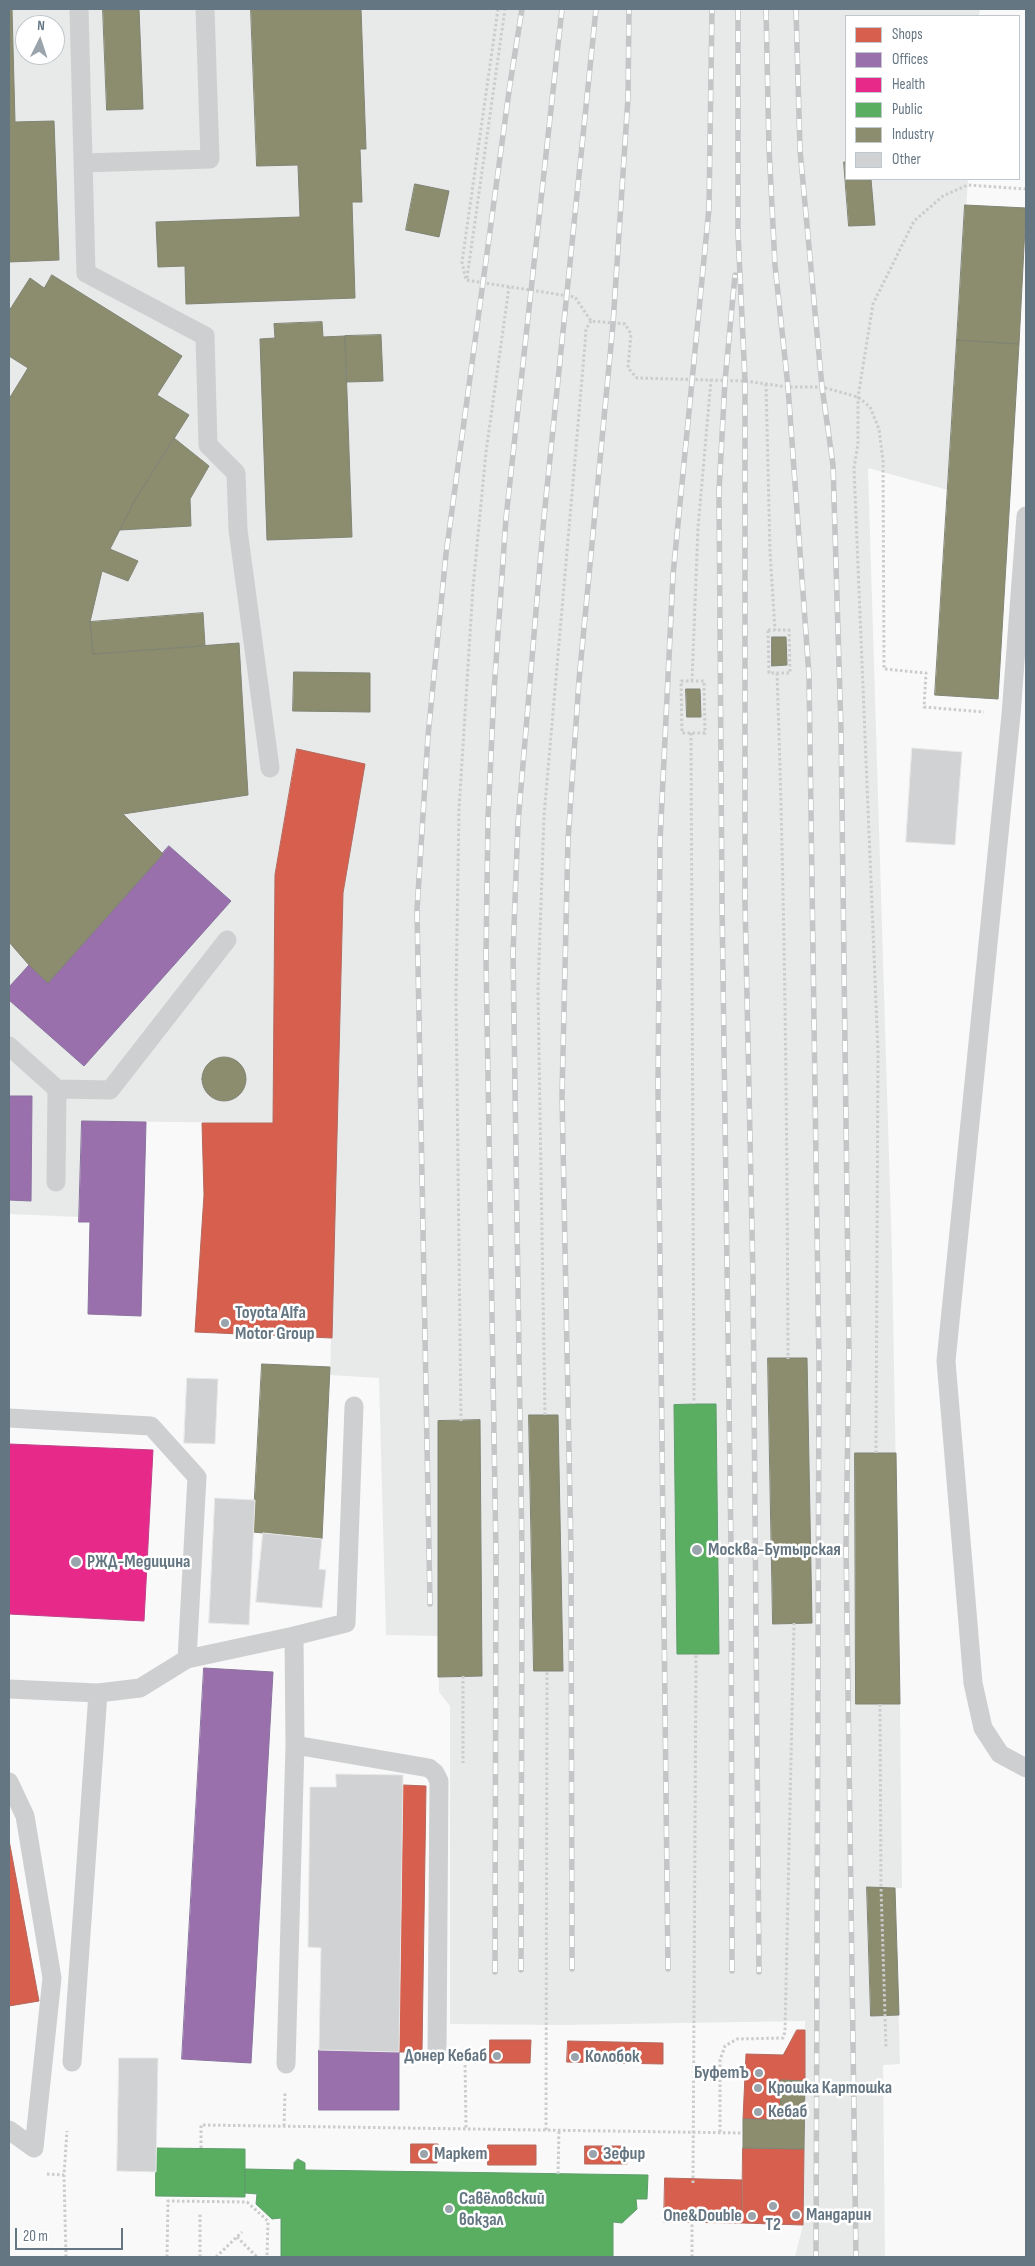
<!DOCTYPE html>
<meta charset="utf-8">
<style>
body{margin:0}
#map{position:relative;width:1035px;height:2266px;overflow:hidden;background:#f9f9f9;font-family:"Sofia Sans Condensed",sans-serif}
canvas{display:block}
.frame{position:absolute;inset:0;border:10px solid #657683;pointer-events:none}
.legend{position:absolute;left:845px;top:15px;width:175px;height:165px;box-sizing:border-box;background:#fff;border:1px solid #c1c8cd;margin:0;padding:6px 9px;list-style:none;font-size:15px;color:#657683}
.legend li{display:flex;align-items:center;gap:10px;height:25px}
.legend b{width:25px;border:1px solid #c1c8cd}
.north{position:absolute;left:15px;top:15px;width:50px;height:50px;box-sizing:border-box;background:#fff;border:1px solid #c1c8cd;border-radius:50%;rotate:4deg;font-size:14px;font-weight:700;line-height:20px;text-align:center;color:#657683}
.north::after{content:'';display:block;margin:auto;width:18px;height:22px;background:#99a4ac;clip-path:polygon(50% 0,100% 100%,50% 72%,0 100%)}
.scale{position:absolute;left:15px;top:2228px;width:108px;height:22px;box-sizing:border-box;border:2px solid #657683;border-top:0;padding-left:6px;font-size:15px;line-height:18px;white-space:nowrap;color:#657683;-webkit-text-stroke:4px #fff;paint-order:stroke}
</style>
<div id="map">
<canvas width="1035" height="2266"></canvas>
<div class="frame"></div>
<ul class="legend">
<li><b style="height:14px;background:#d6604d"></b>Shops</li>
<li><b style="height:14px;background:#9970ab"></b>Offices</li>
<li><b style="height:14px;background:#e7298a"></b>Health</li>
<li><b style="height:14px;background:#5aae61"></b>Public</li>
<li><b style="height:14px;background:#8c8c6e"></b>Industry</li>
<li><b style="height:14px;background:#d0d2d3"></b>Other</li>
</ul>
<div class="north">N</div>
<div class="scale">20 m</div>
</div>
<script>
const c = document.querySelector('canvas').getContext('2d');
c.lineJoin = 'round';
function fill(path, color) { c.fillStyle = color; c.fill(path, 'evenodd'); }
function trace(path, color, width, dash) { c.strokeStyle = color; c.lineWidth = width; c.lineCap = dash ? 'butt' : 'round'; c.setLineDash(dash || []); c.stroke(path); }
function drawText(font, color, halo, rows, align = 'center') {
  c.font = font + ' "Sofia Sans Condensed",sans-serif'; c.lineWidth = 5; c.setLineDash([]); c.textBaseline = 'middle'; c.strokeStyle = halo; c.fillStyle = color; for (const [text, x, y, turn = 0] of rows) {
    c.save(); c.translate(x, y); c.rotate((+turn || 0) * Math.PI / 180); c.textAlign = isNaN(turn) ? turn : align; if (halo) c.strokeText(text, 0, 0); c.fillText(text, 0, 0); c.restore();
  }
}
fill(new Path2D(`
 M 9,9 L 980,9 L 979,16 L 846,16 L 846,179 L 968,179 L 948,490 L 868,468 L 892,1255 L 900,1704 L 902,1888 L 895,1888 L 900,2064 L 883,2065 L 885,2257 L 795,2257 L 803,2225 L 805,2021 L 561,2025 L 450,2024 L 450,1706 L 439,1692 L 438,1636 L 386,1635 L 379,1378 L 330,1375 L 343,893 L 365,764 L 297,749 L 275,875 L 273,1123 L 82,1121 L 80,1217 L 9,1214 ZM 25,25 L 55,25 L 55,55 L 25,55 Z`), '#e8e9e9');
const shops = new Path2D(`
 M 297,749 L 365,764 L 343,893 L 332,1338 L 195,1332 L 204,1195 L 202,1123 L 273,1123 L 275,875 Z
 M 403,1785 L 426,1786 L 422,2052 L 399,2052 Z
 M 9,1840 L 39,2001 L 9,2006 Z
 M 797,2030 L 805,2030 L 805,2081 L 781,2080 L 780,2120 L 743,2119 L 746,2054 L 783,2055 Z
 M 490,2040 L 531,2040 L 530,2063 L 490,2063 Z
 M 568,2041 L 663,2043 L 663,2064 L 567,2062 Z
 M 411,2144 L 438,2144 L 437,2163 L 411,2163 Z
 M 488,2145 L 536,2145 L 536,2165 L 488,2165 Z
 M 585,2146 L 626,2146 L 627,2164 L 585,2164 Z
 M 743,2148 L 804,2149 L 803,2225 L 742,2223 Z
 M 665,2178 L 742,2180 L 742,2223 L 664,2222 Z`);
fill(shops, '#d6604d');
trace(shops, '#b4675d', 1);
const offices = new Path2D(`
 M 169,846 L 231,901 L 84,1066 L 9,1000 L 9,987 L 29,965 L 48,983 Z
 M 9,1096 L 32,1096 L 31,1201 L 9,1200 Z
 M 82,1121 L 146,1122 L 141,1316 L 88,1314 L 90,1222 L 79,1222 Z
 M 204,1668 L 273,1672 L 251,2063 L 182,2059 Z
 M 319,2050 L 399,2052 L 399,2110 L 319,2110 Z`);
fill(offices, '#9970ab');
trace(offices, '#89729f', 1);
const health = new Path2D(`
 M 9,1444 L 153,1450 L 144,1621 L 9,1614 Z`);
fill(health, '#e7298a');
trace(health, '#c04088', 1);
const public = new Path2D(`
 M 694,1404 L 716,1404 L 719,1654 L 677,1654 L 674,1405 Z
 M 156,2148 L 245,2149 L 245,2197 L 156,2196 Z
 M 298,2159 L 305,2163 L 305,2170 L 648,2175 L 647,2199 L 636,2199 L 637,2209 L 622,2223 L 613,2222 L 613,2257 L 281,2257 L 281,2218 L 272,2219 L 256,2204 L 257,2194 L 245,2193 L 245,2169 L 294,2170 L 294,2163 Z`);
fill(public, '#5aae61');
trace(public, '#5d9d6b', 1);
const industry = new Path2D(`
 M 9,9 L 12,9 L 15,122 L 54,121 L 59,260 L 9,262 Z
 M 103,9 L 139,9 L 143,109 L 107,110 Z
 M 251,9 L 361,9 L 366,149 L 360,149 L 362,202 L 352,202 L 355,298 L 186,304 L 185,266 L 158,267 L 156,222 L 300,217 L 298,165 L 257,166 Z
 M 844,162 L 846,162 L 846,179 L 871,179 L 875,225 L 849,226 Z
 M 415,184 L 449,191 L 439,237 L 406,230 Z
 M 965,205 L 1026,208 L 1019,344 L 957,340 Z
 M 52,275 L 182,356 L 157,395 L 189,415 L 135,500 L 110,549 L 138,561 L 128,581 L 102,571 L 90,622 L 93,654 L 239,643 L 248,795 L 123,814 L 163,854 L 48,983 L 29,965 L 9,942 L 9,399 L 28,368 L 9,356 L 9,311 L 30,278 L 44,288 Z
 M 322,322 L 323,337 L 345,336 L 352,537 L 267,540 L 260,339 L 275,338 L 274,324 Z
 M 381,335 L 383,381 L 346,382 L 345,336 Z
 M 957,340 L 1019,344 L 998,699 L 935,695 Z
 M 174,438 L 209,466 L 190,499 L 191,526 L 120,530 L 135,500 Z
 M 203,613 L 205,646 L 93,654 L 90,622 Z
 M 772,637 L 786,637 L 787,665 L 772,666 Z
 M 294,672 L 370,673 L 370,712 L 293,711 Z
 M 686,689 L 700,689 L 701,717 L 687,717 Z
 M202 1079a22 22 0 1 1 44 0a22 22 0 1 1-44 0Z
 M 768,1358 L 807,1358 L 812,1623 L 773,1624 Z
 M 262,1364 L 330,1367 L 322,1539 L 253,1532 Z
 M 529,1415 L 558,1415 L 563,1671 L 534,1671 Z
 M 480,1420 L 482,1676 L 438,1677 L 438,1421 Z
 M 855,1453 L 896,1453 L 900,1704 L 856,1704 Z
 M 867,1887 L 895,1888 L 899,2015 L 871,2016 Z
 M 781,2080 L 805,2081 L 804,2149 L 743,2148 L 743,2119 L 780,2120 Z`);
fill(industry, '#8c8c6e');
trace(industry, '#808574', 1);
const building = new Path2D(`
 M 912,748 L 962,752 L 955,845 L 906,842 Z
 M 187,1378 L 218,1379 L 215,1444 L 184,1443 Z
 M 215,1498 L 255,1500 L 249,1625 L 209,1623 Z
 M 263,1533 L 322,1539 L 319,1569 L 326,1570 L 322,1608 L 256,1602 Z
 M 336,1774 L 403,1775 L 399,2052 L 319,2050 L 321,1948 L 308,1947 L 310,1787 L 336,1787 Z
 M 119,2058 L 158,2058 L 156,2172 L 117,2171 Z`);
fill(building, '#d0d2d3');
trace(building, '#e8e8e8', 1);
trace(new Path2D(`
 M 498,9 L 462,262 L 466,280 L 575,297 L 591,321 L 625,324 L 631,334 L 628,368 L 637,378 L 745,381 L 788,387 L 822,387 L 858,397 L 870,407 L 879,429 L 883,461 L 884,669 L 926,673 L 924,707 L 984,712
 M 467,278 L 505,9
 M 766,384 L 770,552 L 775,630
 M 768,630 L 789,630 L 790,673 L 769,673 Z
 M 777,673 C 785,902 787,1130 788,1359
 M 681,681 L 704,681 L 705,733 L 682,733 Z
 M 692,681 L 698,528 L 711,380
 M 691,733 L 694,1404
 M 545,1415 L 538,991 L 544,816 L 585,344 L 586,329 L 591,321
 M 461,1421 L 456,995 L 459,809 L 473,587 L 486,452 L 509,287
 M 876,1453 L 878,1052 L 854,468 L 858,444 L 858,397 L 873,304 L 914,221 L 943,196 L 968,185 L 1026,189
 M 463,1676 L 463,1763
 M 880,1704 L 881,1887 L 886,2047
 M 465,2060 L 466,2128
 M 284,2126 L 285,2092
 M 546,2130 L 547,1671
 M 720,2132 L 720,2060 L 725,2046 L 737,2039 L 783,2038 L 785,2032 L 794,1623
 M 201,2148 L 201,2125 L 743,2133
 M 47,2174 L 64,2175
 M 558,2174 L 559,2130
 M 693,2183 L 696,1654
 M 237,2237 L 257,2257
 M 66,2257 L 64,2175 L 67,2131
 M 167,2257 L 168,2201 L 247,2202 L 268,2221 L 267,2257
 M 200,2257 L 200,2214
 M 216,2257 L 242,2232
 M 692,2257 L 692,2218`), '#cbcccd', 3, [2.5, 2.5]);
trace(new Path2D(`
 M 79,9 L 86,273 L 205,336 L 208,445 L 236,473 L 238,530 L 270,768
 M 83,163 L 210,159 L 205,9
 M 1026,516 L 1011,715 L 946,1361 L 973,1683 L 983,1728 L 1000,1754 L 1026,1768
 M 9,1046 L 57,1089 L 56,1182
 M 57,1089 L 110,1090 L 227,940
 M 9,1418 L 151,1426 L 197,1477 L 187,1659
 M 294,1636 L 346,1623 L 354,1406
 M 9,1689 L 98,1693 L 72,2062
 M 98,1693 L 140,1688 L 187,1659 L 294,1636 L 295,1745 L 286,2064
 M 295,1745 L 429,1768 L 435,1773 L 439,1781 L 437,2052
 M 9,1782 L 25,1816 L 52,1978 L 34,2148
 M 9,2130 L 34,2148`), '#cecfd0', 19);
const rail = new Path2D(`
 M 738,9 L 738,233 L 745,381 L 745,902 L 753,1278 L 759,1972
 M 766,9 L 769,148 L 775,265 L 788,387 L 809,675 L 819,1366 L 816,2257
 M 796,9 L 800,150 L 822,387 L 833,465 L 841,730 L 849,1356 L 846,1546 L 856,2257
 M 430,1604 L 417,910 L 428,736 L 446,554 L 510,84 L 522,9
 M 572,1969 L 571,1553 L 562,1095 L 568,840 L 579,680 L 613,324 L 628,98 L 629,9
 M 668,1969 L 658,1089 L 660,841 L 673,575 L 709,208 L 712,9
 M 521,1970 L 522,1554 L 513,953 L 518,823 L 544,517 L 596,9
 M 732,1971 L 731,1549 L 722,903 L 719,491 L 725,381 L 735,275
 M 495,1972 L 496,1555 L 486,957 L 488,819 L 494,691 L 506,518 L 562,9`);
trace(rail, '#c3c5c6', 5.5);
trace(rail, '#fff', 4, [11]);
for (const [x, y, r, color] of [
 [225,1323,5,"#99a4ac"],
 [697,1550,6,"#99a4ac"],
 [76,1562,6,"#99a4ac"],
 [497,2056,5,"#99a4ac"],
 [575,2057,5,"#99a4ac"],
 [759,2073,5,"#99a4ac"],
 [758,2088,5,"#99a4ac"],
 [758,2112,5,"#99a4ac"],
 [424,2154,5,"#99a4ac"],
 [593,2154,5,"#99a4ac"],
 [773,2206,5,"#99a4ac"],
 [449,2209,5,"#99a4ac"],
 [796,2215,5,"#99a4ac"],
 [752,2216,5,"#99a4ac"]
]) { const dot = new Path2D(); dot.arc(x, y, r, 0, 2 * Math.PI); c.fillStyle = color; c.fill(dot); trace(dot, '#fff', 2); }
drawText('bold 18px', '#657683', '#fff', [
 ["Toyota Alfa",235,1313],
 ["Motor Group",235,1334],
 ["Москва-Бутырская",708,1550],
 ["РЖД-Медицина",87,1562],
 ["Донер Кебаб",487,2056,"right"],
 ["Колобок",585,2057],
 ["БуфетЪ",749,2073,"right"],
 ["Крошка Картошка",768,2088],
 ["Кебаб",768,2112],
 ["Маркет",434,2154],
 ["Зефир",603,2154],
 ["Савёловский",459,2199],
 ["вокзал",459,2220],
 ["Мандарин",806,2215],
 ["One&Double",742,2216,"right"],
 ["T2",773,2225,"center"]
], 'left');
</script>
